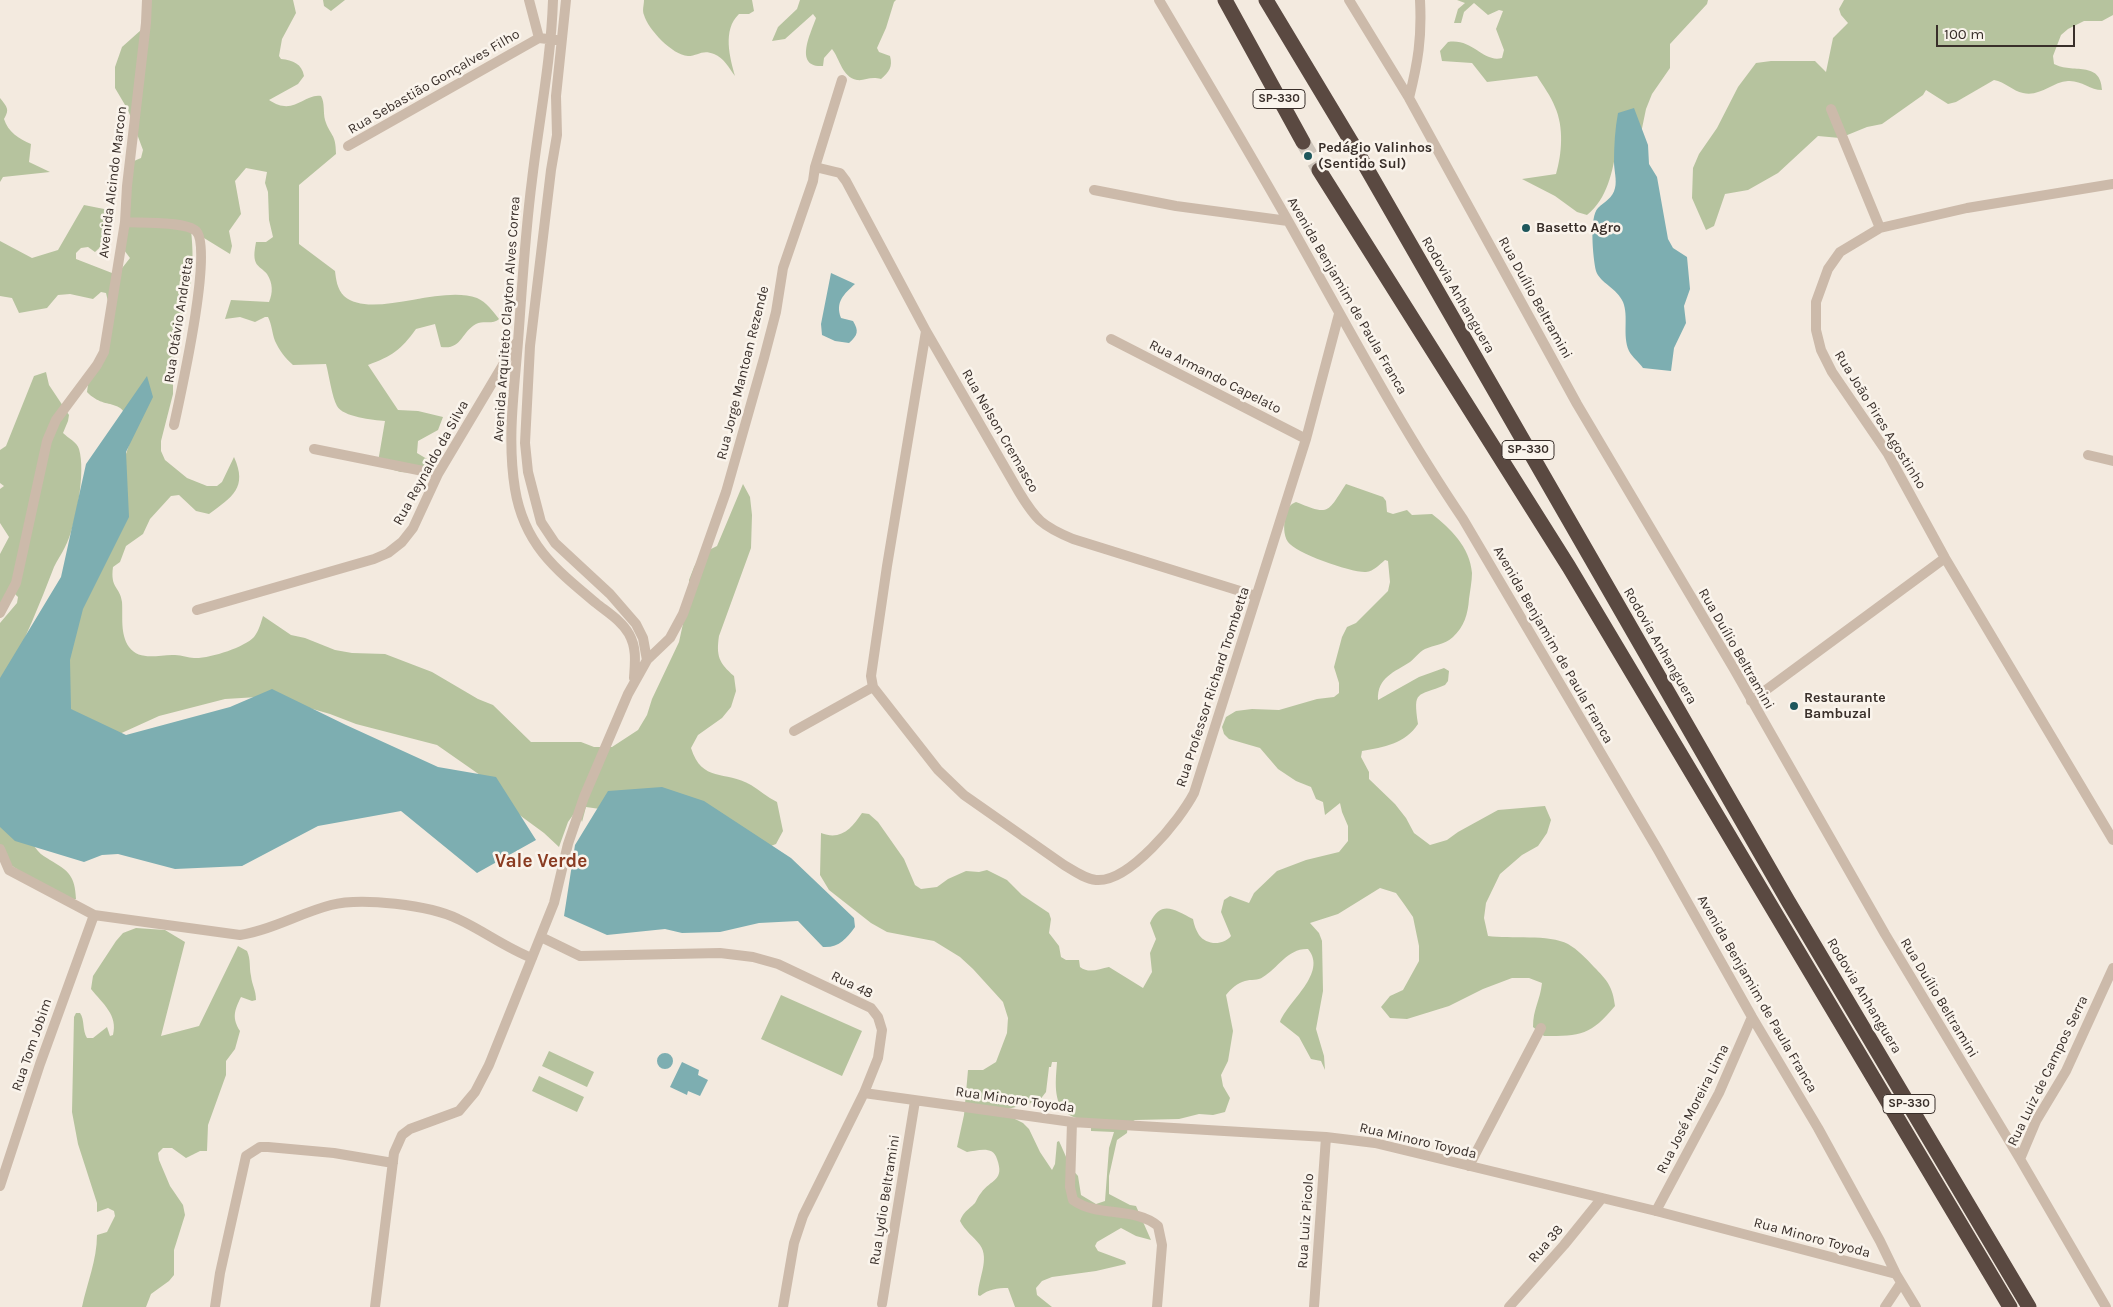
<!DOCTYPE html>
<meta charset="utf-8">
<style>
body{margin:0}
#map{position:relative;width:2113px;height:1307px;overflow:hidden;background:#f3eadf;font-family:Karla,sans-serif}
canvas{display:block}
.scale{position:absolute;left:1936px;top:25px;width:139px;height:22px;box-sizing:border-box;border:2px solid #392f2a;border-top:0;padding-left:6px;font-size:15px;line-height:18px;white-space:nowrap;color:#392f2a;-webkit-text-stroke:4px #faf4ec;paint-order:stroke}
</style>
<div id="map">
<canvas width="2113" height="1307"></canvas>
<div class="scale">100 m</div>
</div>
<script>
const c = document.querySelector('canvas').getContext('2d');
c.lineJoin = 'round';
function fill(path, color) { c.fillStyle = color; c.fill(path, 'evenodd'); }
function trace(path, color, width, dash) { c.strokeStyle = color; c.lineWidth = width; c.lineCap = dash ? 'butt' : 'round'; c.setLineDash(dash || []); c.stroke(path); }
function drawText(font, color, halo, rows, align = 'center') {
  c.font = font + ' Karla,sans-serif'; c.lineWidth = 5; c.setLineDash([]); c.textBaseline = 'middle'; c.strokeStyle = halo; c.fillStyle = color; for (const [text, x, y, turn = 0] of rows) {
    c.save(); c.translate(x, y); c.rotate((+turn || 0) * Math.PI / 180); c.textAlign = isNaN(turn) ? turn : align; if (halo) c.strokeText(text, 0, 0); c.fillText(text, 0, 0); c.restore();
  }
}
fill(new Path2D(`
 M 147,0 L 293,0 L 296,13 L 282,39 L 279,56 L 281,59 C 293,60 302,64 304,76 L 298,84 L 269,100 C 294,117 304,93 321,96 C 325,103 323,112 325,120 C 330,136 336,133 336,154 L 299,185 L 299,244 L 335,271 C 336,279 337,289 344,296 C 371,320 440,284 477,298 C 486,302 493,311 499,319 C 493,325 484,320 476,324 C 461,332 462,350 441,347 L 435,324 L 416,329 C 401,350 392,356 368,365 L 398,410 L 418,411 L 443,417 L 438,430 L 418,441 L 417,453 L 437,465 C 412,475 400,476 378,462 L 385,421 C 373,420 343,417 337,406 C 332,397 329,375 326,364 L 293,365 C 286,359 279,350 275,341 C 272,333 272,325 268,317 L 265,317 L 255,322 L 240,317 L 225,319 L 231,300 L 269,302 C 273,293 273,283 267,274 C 264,270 258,267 256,263 C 253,257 255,248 256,242 L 266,242 L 273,237 L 269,220 L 268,192 L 265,183 L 267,172 L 246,168 L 235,181 L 241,214 L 229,231 L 232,246 L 230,254 L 191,230 C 195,267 192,305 173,337 L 177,349 L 173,363 L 173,394 L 161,441 L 161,451 L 165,460 L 187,478 L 207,486 L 217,486 L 222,482 L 234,457 C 248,488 232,497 209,514 L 196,511 L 179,495 L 171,496 L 150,519 L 143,534 L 126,546 L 120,562 L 113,567 C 110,589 120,586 122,602 C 123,617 120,634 129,647 C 140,662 160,654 175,655 C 182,655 188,658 194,658 C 209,659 245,647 254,637 C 259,631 261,622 263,616 L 291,635 L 305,638 L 335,650 L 352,653 L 385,654 L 432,672 L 478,699 L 493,705 L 531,742 L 581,742 L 594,747 L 612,747 L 638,730 L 647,715 L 652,699 L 679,642 L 689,596 L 689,580 L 694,567 L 701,554 L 717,546 L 743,484 L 750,497 L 752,515 L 751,548 L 719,636 C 716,656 719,663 734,676 L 736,691 L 731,707 L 722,718 L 698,735 L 691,748 C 702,783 725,770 751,785 C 759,790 767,797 777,802 L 783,831 L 776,844 L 763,849 L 600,809 L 586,807 L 582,822 L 580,817 L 573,815 L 568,822 L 559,847 L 544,833 L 514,811 L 490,782 L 437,745 L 356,724 L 330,714 L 278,699 L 258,697 L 225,699 L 159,716 L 115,736 L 74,719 L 54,668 L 132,436 C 125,391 108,414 87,392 L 89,377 L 103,360 L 109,306 L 106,293 L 101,292 L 93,299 L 70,294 L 58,295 L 47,308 L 19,313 L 12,298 L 0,296 L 0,241 L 32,258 L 58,250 L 84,205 L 109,210 C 112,223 106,244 95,252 L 88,247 L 81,248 L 76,253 L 76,259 L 112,273 L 119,272 L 130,258 L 124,250 L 134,161 L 141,158 L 143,150 L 128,110 L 115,88 L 115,67 L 122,47 L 141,30 Z
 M 323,0 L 345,0 L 331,11 L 324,6 Z
 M 644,0 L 752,0 L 754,11 L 749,14 L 739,14 C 722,30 730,58 735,76 C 729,68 724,58 714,54 C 702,49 698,56 688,56 C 672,55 648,29 644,15 C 642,10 644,5 644,0 Z
 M 800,0 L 896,0 L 894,2 L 886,28 L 877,48 L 879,52 L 890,56 C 893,67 889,72 881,79 C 870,76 865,81 857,80 C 842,77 840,59 832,49 L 824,58 L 823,66 C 793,68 811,33 816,18 L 813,14 L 785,39 L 772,41 L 778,27 L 797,9 Z
 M 1457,0 L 1708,0 L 1707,4 L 1670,44 L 1670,68 L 1652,94 L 1646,109 L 1640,138 L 1617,147 C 1612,172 1608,198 1587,215 L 1577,212 L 1555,196 L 1522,179 L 1556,174 C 1562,154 1564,127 1555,107 C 1551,96 1543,86 1537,76 L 1487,82 L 1472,63 L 1442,61 L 1440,51 L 1448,42 C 1473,38 1483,63 1502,58 L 1504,50 L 1496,29 L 1503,11 L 1499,10 L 1488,15 L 1474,3 L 1464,12 L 1461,23 L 1454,23 L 1458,9 L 1465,3 Z
 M 1844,0 L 2113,0 L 2113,15 L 2102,21 L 2084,21 L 2068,29 L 2061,35 L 2053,56 L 2054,64 C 2072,74 2101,60 2102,90 C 2090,90 2081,80 2068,81 C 2052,82 2040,97 2023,93 C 2013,91 2005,82 1994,80 L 1956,102 L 1948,104 L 1926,90 L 1923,95 L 1882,124 L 1867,127 L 1840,138 L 1818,136 L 1778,173 L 1748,190 L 1725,194 L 1714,226 L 1706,230 L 1692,198 L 1693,168 L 1699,154 L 1717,128 L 1738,87 L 1756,63 L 1771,61 L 1815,61 L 1826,72 L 1833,38 L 1848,23 L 1841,15 L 1839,9 Z
 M 0,98 C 7,107 10,109 4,119 C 8,132 19,139 31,144 L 29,162 L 50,172 L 3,177 L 0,182 Z
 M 46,372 L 49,385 L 69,415 L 68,421 L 63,433 C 68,438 77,442 79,449 C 86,472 76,526 65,547 C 62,554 57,560 54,567 C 40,604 24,641 7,677 L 0,684 L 0,623 L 17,603 L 18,597 L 15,594 L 0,604 L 0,554 L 9,537 L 0,523 L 0,489 L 4,486 L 0,483 L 0,450 L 6,446 L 34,376 Z
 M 1346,484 L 1383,497 L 1386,501 L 1387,512 L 1393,514 L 1407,510 L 1412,515 L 1432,514 C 1450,528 1470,547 1472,573 C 1472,581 1470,591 1469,599 C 1468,614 1464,627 1453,637 C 1444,645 1434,645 1425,649 C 1419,652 1415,658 1410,662 C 1395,672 1377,677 1378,700 L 1419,677 L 1444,668 L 1449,671 L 1448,681 L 1445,685 C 1417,697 1413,689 1418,724 C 1405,744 1384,747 1362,751 L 1361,757 L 1369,772 L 1369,779 L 1395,804 L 1406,818 L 1414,833 L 1430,845 L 1447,840 L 1458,832 L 1498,810 L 1545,806 L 1551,820 L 1547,833 L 1538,846 L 1522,855 L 1500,874 L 1486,903 L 1484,918 L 1488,936 C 1510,939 1549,934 1568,944 C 1578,950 1586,958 1594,967 C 1607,980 1613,987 1615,1006 C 1591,1035 1581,1036 1544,1036 L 1533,1027 C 1533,1009 1540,1001 1542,983 L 1529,978 L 1512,978 L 1483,989 L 1449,1006 L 1407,1019 L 1390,1018 L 1381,1007 L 1390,996 L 1403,990 L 1419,961 L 1419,946 L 1413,917 L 1404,904 L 1396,893 L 1380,888 L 1338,914 L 1310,923 L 1319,933 L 1322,941 L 1323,991 L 1316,1029 L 1324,1056 L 1325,1070 L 1321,1061 L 1311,1059 L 1299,1037 L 1280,1022 C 1288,1001 1328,973 1308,949 C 1288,948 1278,968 1263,977 C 1258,981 1251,979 1245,981 C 1237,983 1231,989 1226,995 L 1233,1031 L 1228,1061 L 1221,1075 L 1223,1086 L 1230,1098 L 1225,1112 L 1213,1115 L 1199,1114 L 1179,1119 L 1135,1120 L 1128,1124 L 1127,1133 L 1117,1140 L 1109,1176 L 1109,1194 L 1130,1205 L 1136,1206 L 1151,1240 L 1136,1236 L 1121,1228 L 1097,1242 L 1095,1246 L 1098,1251 L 1125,1261 L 1126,1264 L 1096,1271 L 1052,1277 L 1042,1281 L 1036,1288 L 1037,1295 L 1052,1307 L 1015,1307 L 1008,1288 C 997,1288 989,1289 980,1296 L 978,1295 C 978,1279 990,1259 980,1245 C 973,1236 965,1231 960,1221 C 963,1212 968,1210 975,1203 C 977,1200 978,1196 981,1193 C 991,1179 1005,1181 997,1159 C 993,1145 977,1151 967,1152 L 957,1147 L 964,1115 L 968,1070 L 983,1070 L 996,1062 L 1007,1033 L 1008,1018 L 1003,1002 L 973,969 L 960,957 L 934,941 L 887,932 L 871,923 L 829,890 L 820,875 L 821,833 C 841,841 852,828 862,813 L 869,814 L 878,822 L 904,859 L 915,885 L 921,889 L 937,887 L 948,879 L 966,871 L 979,872 L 987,870 L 1007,880 L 1022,895 L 1049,913 L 1051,919 L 1049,933 L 1059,946 L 1061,957 L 1066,960 L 1079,960 L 1080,967 C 1089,974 1099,969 1109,967 L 1143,988 L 1152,972 L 1150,953 L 1156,939 L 1150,923 C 1161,899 1175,910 1193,919 C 1194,925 1196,930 1199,935 C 1206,945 1223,946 1231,936 L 1221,912 L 1224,900 L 1230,896 L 1249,903 L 1254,893 L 1277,871 L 1306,860 L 1339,852 L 1348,841 L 1348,826 L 1342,812 L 1340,803 L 1325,815 L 1323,802 L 1316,799 L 1311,787 L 1296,781 L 1278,769 L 1260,748 L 1229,739 L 1224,734 L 1222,727 L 1226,717 L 1236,711 L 1252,709 L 1279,710 L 1317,699 L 1334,697 L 1339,693 L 1339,683 L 1334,667 L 1342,637 L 1347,627 L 1356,623 L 1388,591 L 1390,582 L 1388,561 L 1385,560 C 1379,565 1374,571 1366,572 C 1352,573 1295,553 1288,542 C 1283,535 1284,524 1285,516 C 1287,509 1290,504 1296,502 C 1330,516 1327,513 1346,484 ZM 1052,1062 L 1057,1062 C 1056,1078 1052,1104 1068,1114 C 1074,1118 1083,1120 1091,1122 L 1091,1131 L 1114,1132 L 1109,1148 L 1105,1201 L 1096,1204 L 1081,1195 L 1078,1176 L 1071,1168 L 1059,1141 L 1057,1142 L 1055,1164 L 1052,1170 L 1040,1152 L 1029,1129 L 1023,1123 L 1005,1114 L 1004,1110 L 1039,1101 L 1046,1092 L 1049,1067 L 1051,1067 Z
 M 0,771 C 10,794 22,832 38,851 C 41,855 46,857 50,860 C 69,871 75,876 76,899 L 64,900 L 0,858 Z
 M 136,928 L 165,930 L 185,942 L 161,1036 L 199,1026 L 238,946 L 247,951 C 251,960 249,966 251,976 C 252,985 256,990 256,1000 L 252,1001 L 241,997 C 234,1011 232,1018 240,1031 L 235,1049 L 226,1061 L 226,1075 L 208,1125 L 207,1151 L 200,1151 L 186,1158 L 172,1148 L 163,1148 L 158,1153 L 159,1160 L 170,1186 L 183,1205 L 185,1215 L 174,1250 L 174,1275 L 169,1281 L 151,1294 L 146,1307 L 82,1307 C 87,1283 97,1260 97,1235 L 107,1232 L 115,1216 L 114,1211 L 108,1208 L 97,1212 L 97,1203 L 78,1144 L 72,1112 L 74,1017 L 76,1013 L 80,1013 C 85,1020 82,1030 87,1038 L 93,1038 L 107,1027 L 110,1036 L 113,1035 C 118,1015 103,1004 91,989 L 93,976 L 116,941 L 123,933 Z
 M 781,995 L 862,1031 L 842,1076 L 761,1039 Z
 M 549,1051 L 594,1072 L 587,1087 L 542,1066 Z
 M 539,1076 L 584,1097 L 577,1112 L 532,1091 Z`), '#b6c39e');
fill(new Path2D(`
 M 1634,108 L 1648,145 L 1649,164 L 1657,177 L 1668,239 L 1673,248 L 1687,257 L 1690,289 L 1684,306 L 1686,323 L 1674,348 L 1671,371 L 1643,368 C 1639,362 1632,357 1629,351 C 1622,335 1629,317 1623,302 C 1617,288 1600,283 1596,271 C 1593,258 1589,217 1598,208 C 1604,202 1613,198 1615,188 C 1617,180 1614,170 1614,162 C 1614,145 1615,129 1618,113 Z
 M 831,273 L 855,284 C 844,294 835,302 841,318 L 853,321 C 859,331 858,335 849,343 L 835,341 L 822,335 L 821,324 Z
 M 147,376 L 153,397 L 126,452 L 129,517 L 83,609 L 70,660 L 71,709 L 126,735 L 230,707 L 272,689 L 346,725 L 438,767 L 496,777 L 536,840 L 477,873 L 401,811 L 318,826 L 242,866 L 175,869 L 118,854 L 102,855 L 84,862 L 15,841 L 0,827 L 0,678 L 61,577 L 86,464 Z
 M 662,787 L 704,801 L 791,858 L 854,918 L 855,927 C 846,939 839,948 823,947 L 798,921 L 759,923 L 720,932 L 682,933 L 665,929 L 607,935 L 564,916 L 575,845 L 608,791 Z
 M657 1061a8 8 0 1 1 16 0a8 8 0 1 1-16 0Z
 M 682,1062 L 699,1070 L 698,1075 L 708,1080 L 700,1096 L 688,1091 L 687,1095 L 670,1087 Z`), '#7daeb1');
trace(new Path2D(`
 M 1303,142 L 1319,170`), '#cec5bb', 15, [15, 8]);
trace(new Path2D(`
 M 529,0 L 539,38
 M 553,0 C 551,61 539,120 532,180 C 525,234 522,288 518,342 C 514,392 507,440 515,489 C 524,544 555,569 596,603 C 607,612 622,621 629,634 C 637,648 635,663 634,678
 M 566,0 L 556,96 L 557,135 L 551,170 L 530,346 L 525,443 L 528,472 L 541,522 L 555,543 L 610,594 L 636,624 L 643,638 L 647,660
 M 1159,0 C 1202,73 1245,145 1287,219 C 1344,320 1398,423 1463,519 L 1658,850 L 1752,1017 L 1818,1128 L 1880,1241 L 1896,1274 L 1916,1307
 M 1349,0 L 1409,98 L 1577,404 L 1734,669 L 1885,934 L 2020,1159 L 2106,1307
 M 1409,98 C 1418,62 1422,38 1420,0
 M 1831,109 L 1880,228
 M 348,146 L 539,38 L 556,40
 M 815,167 L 840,173 L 846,181 L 926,331 L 1019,492 C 1036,520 1042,526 1073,539 L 1256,596
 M 2113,184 L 1967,208 L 1880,228 L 1840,252 L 1828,269 L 1816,302 L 1816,330 L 1821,350 L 1832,372 L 1888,454 L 1945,558 L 2113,840
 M 1094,190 L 1176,206 L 1288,221
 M 125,222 C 140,223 186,221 196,231 C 214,247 180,397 174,425
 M 926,331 L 887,566 L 871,676 L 873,687 L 938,770 L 964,795 L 1064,865 C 1074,871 1085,879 1096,880 C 1129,883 1180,820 1194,793 L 1306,439 L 1339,314
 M 1111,339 L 1306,439
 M 314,449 L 438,474
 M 2088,455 L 2113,461
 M 197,610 L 374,559 L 388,553 L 402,542 L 413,528 L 438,474 L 516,343
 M 0,613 L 16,583 L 47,441 L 56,420 L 97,365 L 104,352 L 125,222 L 127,186 L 146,23 L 147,0
 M 1751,701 L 1945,558
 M 794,731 L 873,687
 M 0,849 L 9,870 L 94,915 L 240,935 C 272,930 300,913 331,905 C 361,897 430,905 458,919 C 484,931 506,948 532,958
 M 541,937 L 580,956 L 720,953 L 753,957 L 778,964 L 871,1008 L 878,1017 L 882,1030 L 878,1058 L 864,1093 L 803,1216 L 794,1243 L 783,1307
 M 864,1093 L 1072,1122 L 1326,1137 L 1375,1143 L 1656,1211 L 1896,1274
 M 1072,1122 L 1070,1187 L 1073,1200 C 1098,1218 1134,1206 1158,1226 L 1162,1245 L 1157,1307
 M 2020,1159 L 2036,1121 L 2066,1071 L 2113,968
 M 1469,1166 L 1541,1028
 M 0,1186 L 40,1064 L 94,915
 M 1656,1211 L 1719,1093 L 1752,1017
 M 882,1304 L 915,1101
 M 215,1307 L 220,1273 L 246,1156 L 260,1147 L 268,1147 L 334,1153 L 393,1163
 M 375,1307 L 394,1153 L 402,1135 L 410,1129 L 459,1111 L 475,1092 L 489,1065 L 554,903 L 568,844 L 584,797 L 628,694 L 647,660 L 670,638 L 683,614 L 726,492 L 764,358 L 776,312 L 783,268 L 813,181 L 815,167 L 842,80
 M 1314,1307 L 1326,1137
 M 1509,1307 L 1564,1245 L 1602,1198
 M 1885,1307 L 1901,1283`), '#ccbaaa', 10);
trace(new Path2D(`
 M 1225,0 L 1303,142
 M 1266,0 L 1355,148 L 1788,901 L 2029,1307
 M 1319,170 L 1569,567 L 2010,1307`), '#5a4941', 15);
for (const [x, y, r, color] of [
 [1308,156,5,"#1e575c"],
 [1526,228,5,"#1e575c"],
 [1794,706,5,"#1e575c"]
]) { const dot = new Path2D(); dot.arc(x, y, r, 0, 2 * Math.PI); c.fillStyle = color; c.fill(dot); trace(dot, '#faf4ec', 2); }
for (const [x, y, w] of [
 [1279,99,52],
 [1528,450,52],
 [1909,1104,52]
]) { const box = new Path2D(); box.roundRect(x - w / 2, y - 9.5, w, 19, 4); c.fillStyle = '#faf4ec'; c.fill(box); trace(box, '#392f2a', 1); }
drawText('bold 12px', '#392f2a', null, [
 ["SP-330",1279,99],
 ["SP-330",1528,450],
 ["SP-330",1909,1104]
]);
drawText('14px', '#392f2a', '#faf4ec', [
 ["Rua Sebastião Gonçalves Filho",434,82,-30],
 ["Avenida Alcindo Marcon",113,182,-83],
 ["Rodovia Anhanguera",1458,295,60],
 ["Avenida Benjamim de Paula Franca",1347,296,60],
 ["Rua Duílio Beltramini",1535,298,61],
 ["Avenida Arquiteto Clayton Alves Correa",507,319,-86],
 ["Rua Otávio Andretta",179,320,-81],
 ["Rua Jorge Mantoan Rezende",743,373,-76],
 ["Rua Armando Capelato",1215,377,27],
 ["Rua João Pires Agostinho",1880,420,58],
 ["Rua Nelson Cremasco",1000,431,60],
 ["Rua Reynaldo da Silva",431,463,-61],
 ["Avenida Benjamim de Paula Franca",1553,645,60],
 ["Rodovia Anhanguera",1660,646,60],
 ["Rua Duílio Beltramini",1736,649,60],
 ["Rua Professor Richard Trombetta",1213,687,-72],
 ["Rua 48",852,985,26],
 ["Avenida Benjamim de Paula Franca",1757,994,60],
 ["Rodovia Anhanguera",1864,996,59],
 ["Rua Duílio Beltramini",1939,998,59],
 ["Rua Tom Jobim",32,1045,-71],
 ["Rua Luiz de Campos Serra",2048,1071,-64],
 ["Rua Minoro Toyoda",1015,1100,8],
 ["Rua José Moreira Lima",1693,1109,-63],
 ["Rua Minoro Toyoda",1418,1141,13],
 ["Rua Lydio Beltramini",885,1200,-81],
 ["Rua Luiz Picolo",1306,1221,-86],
 ["Rua Minoro Toyoda",1812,1238,15],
 ["Rua 38",1546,1244,-49]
]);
drawText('bold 14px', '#392f2a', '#faf4ec', [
 ["Pedágio Valinhos",1318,148],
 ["(Sentido Sul)",1318,164],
 ["Basetto Agro",1536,228],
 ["Restaurante",1804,698],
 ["Bambuzal",1804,714]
], 'left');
drawText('bold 19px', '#8a3c22', '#faf4ec', [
 ["Vale Verde",541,862]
]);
</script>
